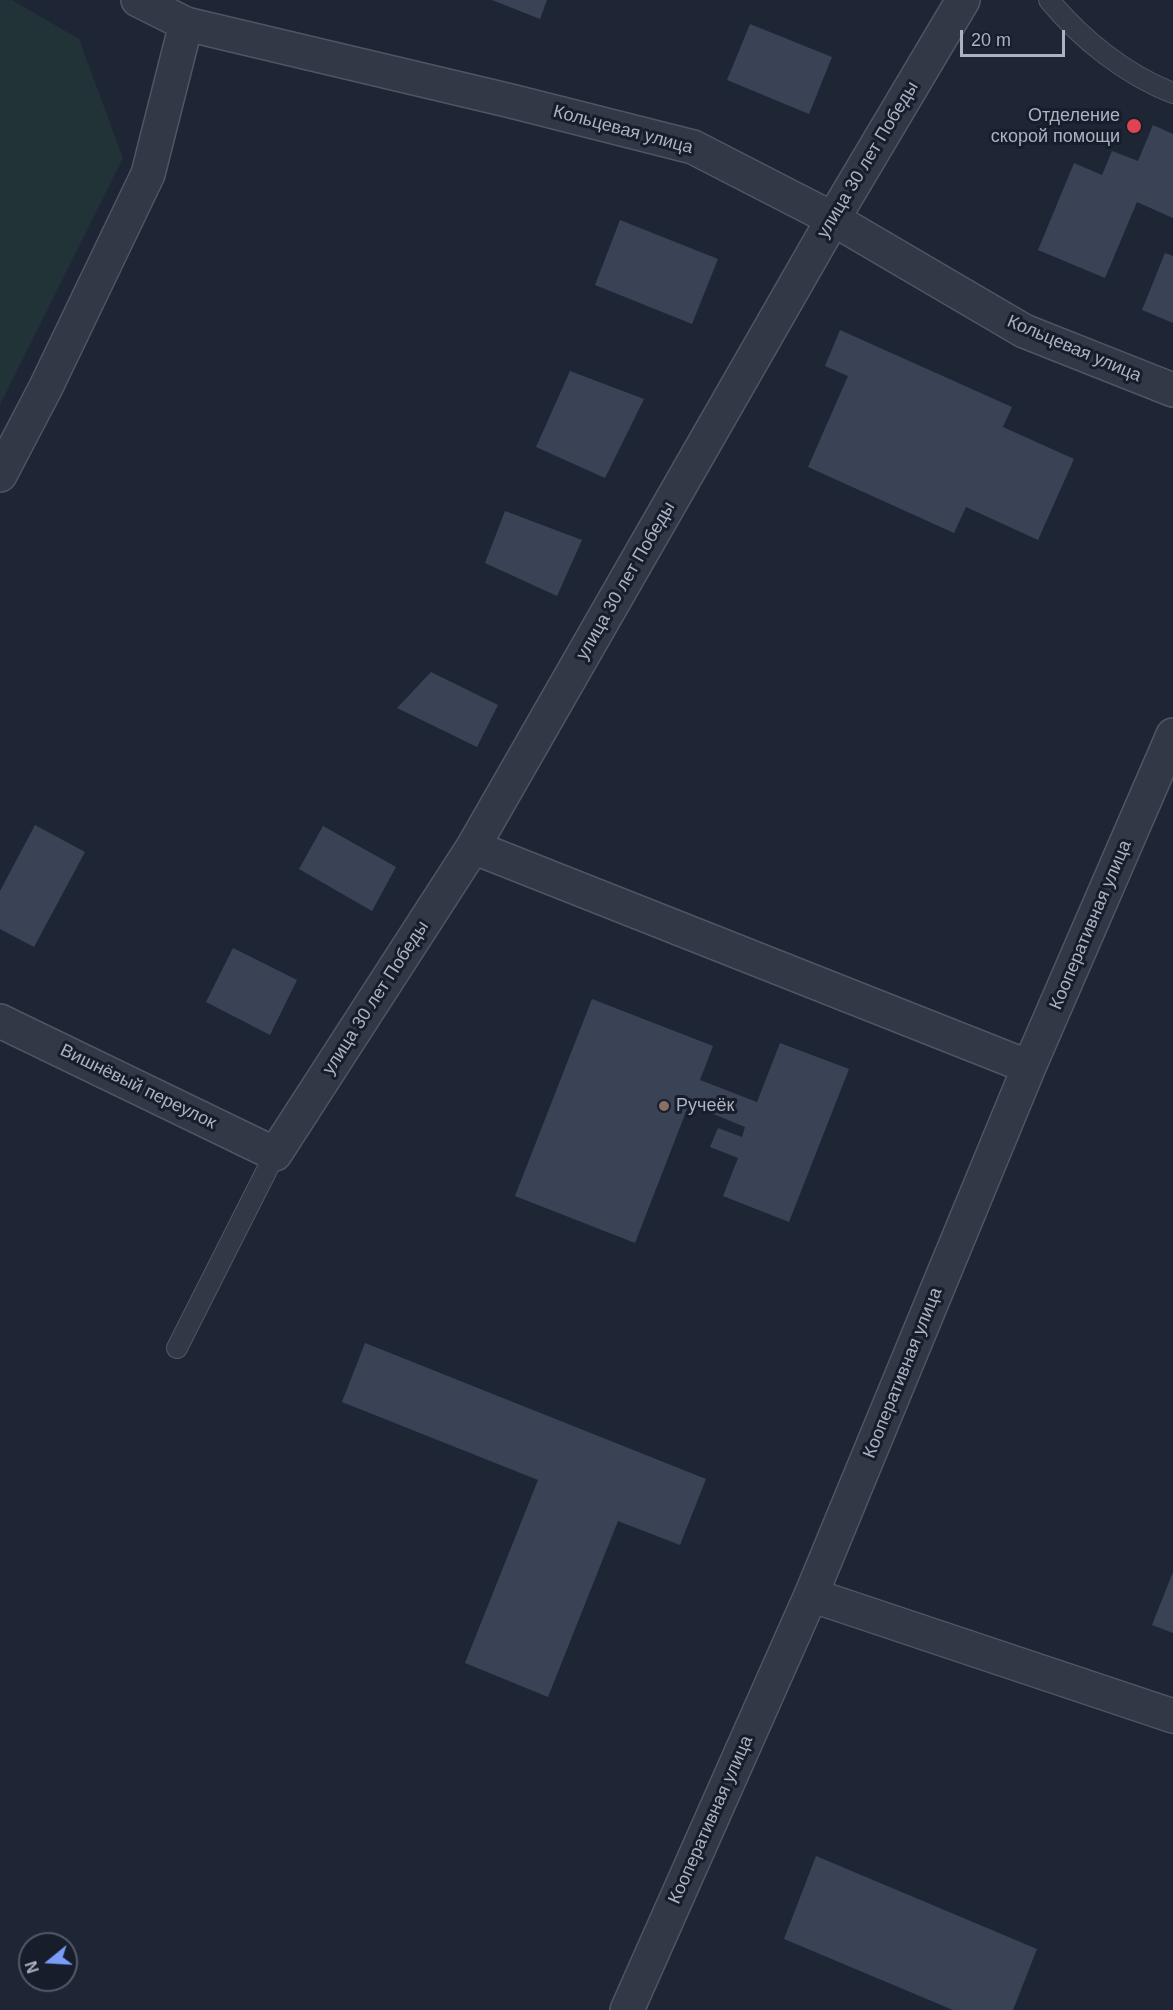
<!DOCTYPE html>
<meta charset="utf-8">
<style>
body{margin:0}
#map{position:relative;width:1173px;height:2010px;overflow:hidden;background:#1e2635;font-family:Arial,sans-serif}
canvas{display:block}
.north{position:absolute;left:18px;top:1932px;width:60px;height:60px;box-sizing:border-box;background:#171d2a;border:2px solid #525967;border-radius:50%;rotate:252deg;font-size:16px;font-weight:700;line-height:24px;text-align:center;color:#abb2c3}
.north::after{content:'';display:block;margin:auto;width:21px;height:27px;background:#7a9df9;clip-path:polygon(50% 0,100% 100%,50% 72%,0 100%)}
.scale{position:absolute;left:960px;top:30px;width:105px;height:27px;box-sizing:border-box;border:3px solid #abb2c3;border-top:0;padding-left:8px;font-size:18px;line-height:21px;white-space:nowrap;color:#abb2c3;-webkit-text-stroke:4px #171d2a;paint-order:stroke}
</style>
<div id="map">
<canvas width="1173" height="2010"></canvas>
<div class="north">N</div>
<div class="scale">20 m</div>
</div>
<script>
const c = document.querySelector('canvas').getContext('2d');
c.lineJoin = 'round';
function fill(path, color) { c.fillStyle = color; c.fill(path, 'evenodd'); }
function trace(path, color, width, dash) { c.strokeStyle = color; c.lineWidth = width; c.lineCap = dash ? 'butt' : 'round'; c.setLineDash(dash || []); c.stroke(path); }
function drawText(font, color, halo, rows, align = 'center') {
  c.font = font + ' Arial,sans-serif'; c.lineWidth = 6; c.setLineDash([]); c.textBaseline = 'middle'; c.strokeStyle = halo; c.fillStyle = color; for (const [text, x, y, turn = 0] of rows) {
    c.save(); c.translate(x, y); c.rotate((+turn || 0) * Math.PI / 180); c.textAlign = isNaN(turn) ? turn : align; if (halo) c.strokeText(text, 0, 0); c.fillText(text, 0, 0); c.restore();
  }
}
fill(new Path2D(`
 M 0,0 L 12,0 L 79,39 L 123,158 L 0,405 Z`), '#213337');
fill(new Path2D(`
 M 492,0 L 547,0 L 540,19 Z
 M 750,24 L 832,57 L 809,114 L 727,80 Z
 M 1153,125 L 1173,134 L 1173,218 L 1137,202 L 1105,278 L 1038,250 L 1074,163 L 1102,175 L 1112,151 L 1138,161 Z
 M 620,220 L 718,259 L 692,324 L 595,285 Z
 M 1165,253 L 1173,256 L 1173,323 L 1142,310 Z
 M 840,330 L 1012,407 L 1003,427 L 1074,459 L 1038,540 L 966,507 L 954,533 L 808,467 L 848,376 L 825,366 Z
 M 570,371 L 644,399 L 605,478 L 536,447 Z
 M 505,511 L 582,540 L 557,596 L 485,563 Z
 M 431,672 L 498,705 L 477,747 L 397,708 Z
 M 35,825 L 85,852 L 34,947 L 0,929 L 0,891 Z
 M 323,826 L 396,867 L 372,911 L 299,869 Z
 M 233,948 L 297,980 L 270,1035 L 206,1002 Z
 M 592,999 L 713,1046 L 700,1080 L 757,1102 L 780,1043 L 849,1069 L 789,1222 L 723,1196 L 738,1158 L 710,1147 L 718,1128 L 742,1137 L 745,1127 L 689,1104 L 635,1243 L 515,1196 Z
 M 365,1343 L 706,1479 L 680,1545 L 618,1521 L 548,1697 L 465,1663 L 538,1480 L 342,1402 Z
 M 1173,1572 L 1173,1633 L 1152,1625 Z
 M 816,1856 L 1037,1949 L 1013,2010 L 953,2010 L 784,1939 Z`), '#3a4356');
const lane = new Path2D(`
 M 1049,0 C 1081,39 1126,75 1173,93
 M 177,1348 L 275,1154`);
const street = new Path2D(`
 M 138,0 L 186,24 L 511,101 L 693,147 L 833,219 L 1024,331 L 1173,390
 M 0,475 L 46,387 L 148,174 L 186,24
 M 473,847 L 1029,1067
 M 0,1021 L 275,1154 L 473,847 L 833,219 L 963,0
 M 811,1595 L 1173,1716
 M 627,2010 L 811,1595 L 1029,1067 L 1173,735`);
trace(lane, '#4f5564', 22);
trace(street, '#4f5564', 36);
trace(lane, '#323846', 20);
trace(street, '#323846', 33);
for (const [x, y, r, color] of [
 [1134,126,8,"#e0444e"],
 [664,1106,6,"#8d6e63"]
]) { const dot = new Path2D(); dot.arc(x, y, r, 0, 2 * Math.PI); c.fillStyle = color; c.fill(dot); trace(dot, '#171d2a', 2); }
drawText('18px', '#abb2c3', '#171d2a', [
 ["Отделение",1120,116],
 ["скорой помощи",1120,137],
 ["Ручеёк",676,1106,"left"]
], 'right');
drawText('18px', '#abb2c3', '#171d2a', [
 ["Кольцевая улица",623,130,15],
 ["улица 30 лет Победы",868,160,-59],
 ["Кольцевая улица",1074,349,23],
 ["улица 30 лет Победы",626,581,-60],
 ["Кооперативная улица",1091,925,-67],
 ["улица 30 лет Победы",376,998,-57],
 ["Вишнёвый переулок",138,1087,26],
 ["Кооперативная улица",903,1373,-68],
 ["Кооперативная улица",711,1820,-66]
]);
</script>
